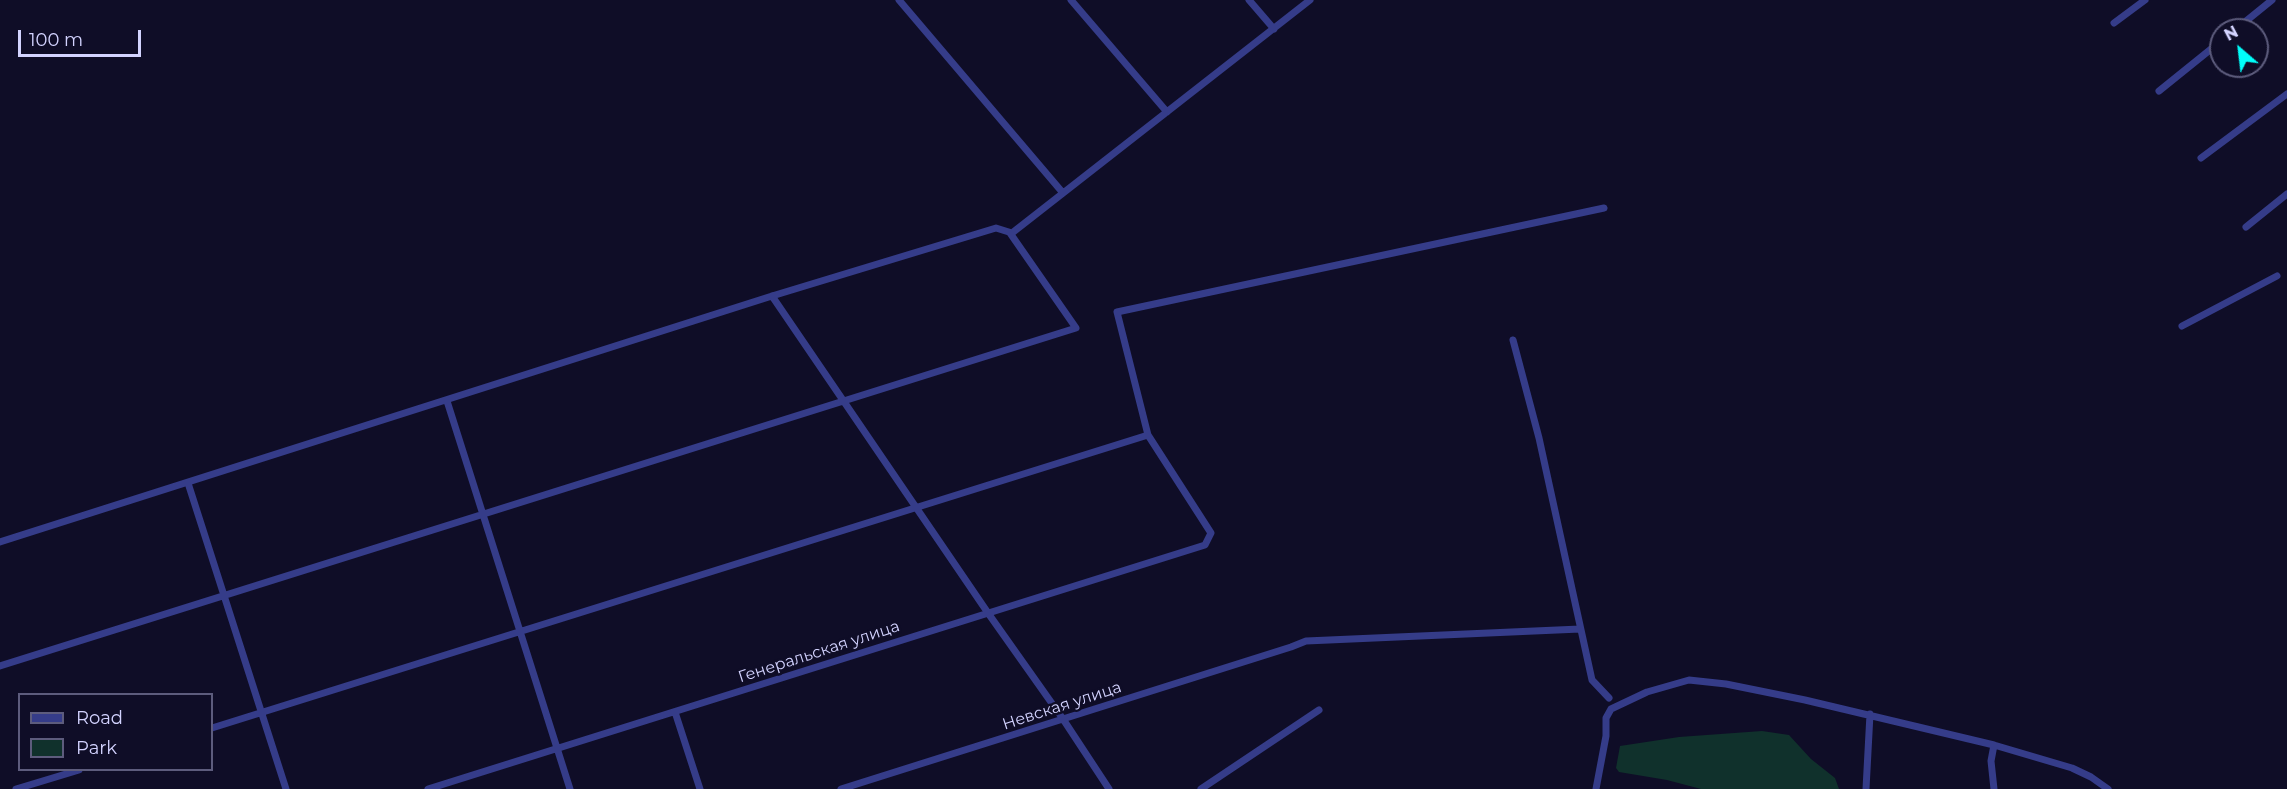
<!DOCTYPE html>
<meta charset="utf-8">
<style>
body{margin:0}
#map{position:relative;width:2287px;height:789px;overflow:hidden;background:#0f0d27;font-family:Montserrat,sans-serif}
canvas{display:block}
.legend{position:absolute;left:18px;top:693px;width:195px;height:78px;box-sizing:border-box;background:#0f0d27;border:2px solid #5d5c7d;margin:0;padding:8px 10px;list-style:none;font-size:18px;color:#d3d3ff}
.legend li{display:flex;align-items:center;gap:12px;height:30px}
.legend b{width:30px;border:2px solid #5d5c7d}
.north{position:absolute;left:2209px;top:18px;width:60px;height:60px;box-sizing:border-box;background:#0f0d27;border:2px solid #5d5c7d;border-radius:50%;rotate:332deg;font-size:16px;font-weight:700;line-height:24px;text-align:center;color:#d3d3ff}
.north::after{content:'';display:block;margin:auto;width:21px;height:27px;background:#00fefa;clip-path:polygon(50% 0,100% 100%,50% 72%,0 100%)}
.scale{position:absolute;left:18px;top:30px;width:123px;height:27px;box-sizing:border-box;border:3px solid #d3d3ff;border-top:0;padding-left:8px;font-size:18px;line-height:21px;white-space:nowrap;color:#d3d3ff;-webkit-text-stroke:4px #0f0d27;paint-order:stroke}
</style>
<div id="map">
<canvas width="2287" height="789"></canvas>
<ul class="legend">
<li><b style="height:8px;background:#353c89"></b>Road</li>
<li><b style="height:16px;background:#10312c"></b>Park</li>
</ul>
<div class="north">N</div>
<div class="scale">100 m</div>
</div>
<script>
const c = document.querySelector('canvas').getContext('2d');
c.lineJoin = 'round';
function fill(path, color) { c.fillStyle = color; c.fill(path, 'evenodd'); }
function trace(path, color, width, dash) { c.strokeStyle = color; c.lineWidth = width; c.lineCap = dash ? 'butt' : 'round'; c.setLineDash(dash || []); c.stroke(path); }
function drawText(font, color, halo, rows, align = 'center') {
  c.font = font + ' Montserrat,sans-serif'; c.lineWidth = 5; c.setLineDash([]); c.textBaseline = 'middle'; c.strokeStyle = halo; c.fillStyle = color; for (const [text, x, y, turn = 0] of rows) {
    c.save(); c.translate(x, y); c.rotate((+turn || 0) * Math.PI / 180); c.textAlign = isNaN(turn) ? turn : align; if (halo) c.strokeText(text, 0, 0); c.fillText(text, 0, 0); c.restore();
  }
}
fill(new Path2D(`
 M 1762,731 L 1789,735 L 1811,759 L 1835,778 L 1839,789 L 1701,789 L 1667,780 L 1619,772 L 1616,768 L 1620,746 L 1679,737 Z`), '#10312c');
trace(new Path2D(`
 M 899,0 L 1063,193
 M 1071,0 L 1167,112
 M 1249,0 L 1274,29
 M 2114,23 L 2145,0
 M 2235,30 L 2272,0
 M 2159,91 L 2221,41
 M 2201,158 L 2287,94
 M 2246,227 L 2287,194
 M 772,296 L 988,613 L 1063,719 L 1109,789
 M 2182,326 L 2277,276
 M 1513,340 L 1539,438 L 1592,680 L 1609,698
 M 447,401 L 570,789
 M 188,483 L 286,789
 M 0,542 L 772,296 L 996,228 L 1012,233 L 1310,0
 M 0,666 L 1076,328 L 1010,233
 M 675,712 L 700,789
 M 212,728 L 1148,435
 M 1994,745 L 1991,761 L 1994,789
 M 16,789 L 79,770
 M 428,789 L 1205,545 L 1211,533 L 1148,435 L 1117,312 L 1604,208
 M 841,789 L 1291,647 L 1306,641 L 1580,629
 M 1201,789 L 1319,710
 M 1596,789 L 1606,736 L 1606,718 L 1611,709 L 1647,692 L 1689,680 L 1726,684 L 1805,700 L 1994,745 L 2072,768 L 2091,777 L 2108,789
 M 1866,789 L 1870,714`), '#353c89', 7);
drawText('16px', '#d3d3ff', '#0f0d27', [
 ["Генеральская улица",819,652,-18],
 ["Невская улица",1062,706,-18]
]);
</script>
